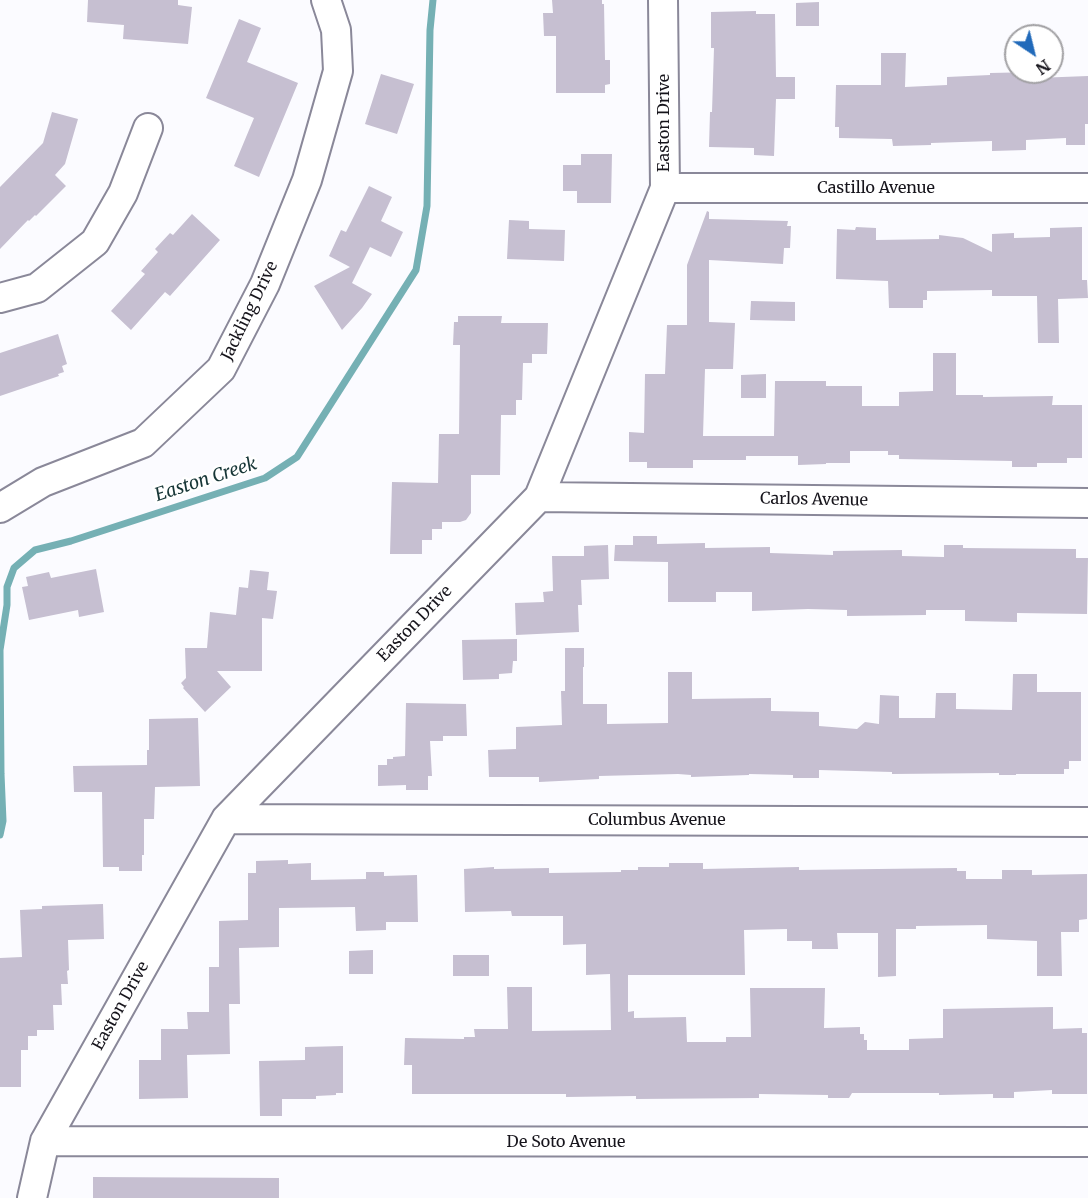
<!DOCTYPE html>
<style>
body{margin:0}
#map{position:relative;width:1088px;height:1198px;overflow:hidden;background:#fbfbff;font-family:Merriweather,serif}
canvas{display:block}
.north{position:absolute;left:1004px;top:24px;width:60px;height:60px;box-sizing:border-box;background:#fff;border:2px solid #a2a1a4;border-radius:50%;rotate:145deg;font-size:16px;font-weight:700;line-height:24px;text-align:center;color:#16141b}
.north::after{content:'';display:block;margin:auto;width:21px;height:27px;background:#216aba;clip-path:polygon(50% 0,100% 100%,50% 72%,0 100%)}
</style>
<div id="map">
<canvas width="1088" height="1198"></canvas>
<div class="north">N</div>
</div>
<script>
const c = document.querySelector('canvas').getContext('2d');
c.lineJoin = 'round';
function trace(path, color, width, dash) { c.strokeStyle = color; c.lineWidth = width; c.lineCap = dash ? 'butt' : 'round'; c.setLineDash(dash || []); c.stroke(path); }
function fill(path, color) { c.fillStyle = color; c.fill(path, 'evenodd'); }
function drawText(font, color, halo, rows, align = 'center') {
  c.font = font + ' Merriweather,serif'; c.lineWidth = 5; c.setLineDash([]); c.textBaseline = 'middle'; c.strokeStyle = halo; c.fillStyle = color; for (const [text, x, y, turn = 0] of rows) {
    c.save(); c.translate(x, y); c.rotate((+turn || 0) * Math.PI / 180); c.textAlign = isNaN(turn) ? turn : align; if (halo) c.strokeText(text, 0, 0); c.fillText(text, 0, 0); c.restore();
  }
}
trace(new Path2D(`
 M 0,835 L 3,821 L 1,774 L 0,650 L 7,605 L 7,587 L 14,568 L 35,550 L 71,541 L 265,478 L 297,457 L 416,270 L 427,206 L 430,30 L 433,0`), '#75b0b4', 7);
fill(new Path2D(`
 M 88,0 L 178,0 L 178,5 L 192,7 L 188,44 L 123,39 L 124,25 L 87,22 Z
 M 552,0 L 602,0 L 602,4 L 604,4 L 605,60 L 610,60 L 610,84 L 605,85 L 605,93 L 556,93 L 556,36 L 544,36 L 543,13 L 553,13 Z
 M 819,2 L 819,26 L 796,26 L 796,3 Z
 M 756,11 L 756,14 L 775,14 L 776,77 L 795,77 L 795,99 L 776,99 L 774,156 L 754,155 L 754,148 L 709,147 L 710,112 L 712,112 L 714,48 L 711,48 L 711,12 Z
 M 239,19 L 261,28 L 247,62 L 298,83 L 259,177 L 234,166 L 254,118 L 206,98 Z
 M 881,53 L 906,53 L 905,87 L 947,85 L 947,77 L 990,75 L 990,73 L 1036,72 L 1036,78 L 1088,76 L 1088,124 L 1085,124 L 1085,145 L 1066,145 L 1066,138 L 1026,140 L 1026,150 L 992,151 L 992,141 L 931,143 L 931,145 L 893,146 L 892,139 L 839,138 L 839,127 L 835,127 L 836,85 L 881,85 Z
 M 381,74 L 414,84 L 397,134 L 365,124 Z
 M 52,112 L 78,119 L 65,164 L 55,175 L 66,186 L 36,216 L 35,215 L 29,221 L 28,220 L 0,249 L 0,187 L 43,143 Z
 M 581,154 L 612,154 L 611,203 L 577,203 L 577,191 L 563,191 L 563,165 L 581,165 Z
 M 369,186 L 392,197 L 381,221 L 403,232 L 391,257 L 370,247 L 352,283 L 372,294 L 362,308 L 342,330 L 314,286 L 350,267 L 329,256 L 341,230 L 346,232 Z
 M 707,211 L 709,212 L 709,219 L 788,221 L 787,226 L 791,226 L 790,248 L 784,248 L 783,264 L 709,260 L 709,322 L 735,323 L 733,369 L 705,369 L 703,436 L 774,436 L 775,381 L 826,381 L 826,386 L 862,386 L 862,406 L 899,406 L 899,392 L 933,391 L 933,353 L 956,353 L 956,395 L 983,395 L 983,397 L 1053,396 L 1052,405 L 1082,405 L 1082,458 L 1067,458 L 1067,463 L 1037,463 L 1037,467 L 1012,467 L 1012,461 L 899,459 L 899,455 L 888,455 L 888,451 L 850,451 L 850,463 L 826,463 L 826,464 L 798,465 L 798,456 L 746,456 L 746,460 L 693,460 L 693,468 L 647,468 L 647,462 L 629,462 L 629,432 L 644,433 L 645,374 L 665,374 L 667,325 L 687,325 L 687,265 Z
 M 192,214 L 220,240 L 170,296 L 165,292 L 131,330 L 111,311 L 145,274 L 141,271 L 158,252 L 155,249 L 170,233 L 173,235 Z
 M 509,220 L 529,221 L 529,229 L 565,230 L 564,261 L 507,259 Z
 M 856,227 L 876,228 L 876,240 L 939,239 L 939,235 L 963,238 L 992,252 L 992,234 L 1014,233 L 1014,238 L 1050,237 L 1050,228 L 1082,227 L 1082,280 L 1087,280 L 1088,298 L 1058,299 L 1059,343 L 1038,343 L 1037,296 L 992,296 L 992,290 L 927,291 L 927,300 L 923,300 L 923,308 L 889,308 L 888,281 L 836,279 L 837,229 L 855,230 Z
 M 751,301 L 795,302 L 795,321 L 750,320 Z
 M 458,316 L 502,316 L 501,323 L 548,323 L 547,354 L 532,354 L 532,363 L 523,363 L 522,400 L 516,400 L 516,415 L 501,415 L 500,475 L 471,475 L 471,513 L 466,520 L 460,522 L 442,522 L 442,529 L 432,529 L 432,540 L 422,540 L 422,554 L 390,554 L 392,482 L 438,483 L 439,434 L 459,434 L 460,345 L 453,345 L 454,322 L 458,322 Z
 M 58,334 L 67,364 L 62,366 L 64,372 L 58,374 L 59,376 L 0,396 L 0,353 Z
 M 766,374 L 766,398 L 741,398 L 741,375 Z
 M 633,536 L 657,536 L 657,544 L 705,543 L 705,548 L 770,547 L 770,553 L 833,555 L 833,551 L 902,550 L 902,556 L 944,557 L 944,545 L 963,545 L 963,548 L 1076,549 L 1076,558 L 1088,558 L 1087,614 L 1017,613 L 1017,622 L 965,621 L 965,610 L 926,610 L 926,615 L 847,616 L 847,610 L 808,609 L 752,611 L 752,592 L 716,592 L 716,602 L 668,602 L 668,562 L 614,561 L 615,545 L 633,545 Z
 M 608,545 L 609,579 L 581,580 L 582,605 L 578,605 L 579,632 L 516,635 L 515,603 L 544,602 L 543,592 L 553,591 L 552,556 L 584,556 L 584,546 Z
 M 96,569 L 104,612 L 79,617 L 78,610 L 29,620 L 22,587 L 28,586 L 26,577 L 49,572 L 51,578 Z
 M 250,570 L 269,572 L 267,590 L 277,591 L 273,619 L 262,618 L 262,671 L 217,671 L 231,687 L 205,712 L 183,688 L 184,687 L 181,683 L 186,678 L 185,648 L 207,648 L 210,612 L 236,615 L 239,587 L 248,588 Z
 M 517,639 L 517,661 L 513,661 L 512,673 L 499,674 L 499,679 L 463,680 L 462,640 Z
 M 565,648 L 584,648 L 584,667 L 583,667 L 583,704 L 607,704 L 607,724 L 668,723 L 668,672 L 692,672 L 692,699 L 771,698 L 771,711 L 819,712 L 819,726 L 857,729 L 865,722 L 879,724 L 880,695 L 899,696 L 899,718 L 935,718 L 936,693 L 956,693 L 956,709 L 1012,710 L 1013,674 L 1037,674 L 1037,692 L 1081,692 L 1081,761 L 1069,761 L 1069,769 L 1064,769 L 1064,774 L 1016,774 L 1016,775 L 999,775 L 999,773 L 892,774 L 892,772 L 819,770 L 819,778 L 793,778 L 793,775 L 749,774 L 749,775 L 691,777 L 691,775 L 678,774 L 599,776 L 599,779 L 539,782 L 539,777 L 489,777 L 488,750 L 516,749 L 516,727 L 562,725 L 561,691 L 565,691 Z
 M 406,703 L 466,704 L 467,736 L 443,736 L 443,741 L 430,741 L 432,776 L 428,776 L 428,790 L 406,790 L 406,785 L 378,786 L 378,765 L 387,765 L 387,759 L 393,759 L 393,757 L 405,756 Z
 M 198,718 L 200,786 L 155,787 L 154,819 L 144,819 L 144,855 L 142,855 L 142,871 L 119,871 L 119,867 L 103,867 L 102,792 L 74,792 L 73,766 L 147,765 L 147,750 L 149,750 L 149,719 Z
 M 288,860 L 288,864 L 311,863 L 311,880 L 366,879 L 366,872 L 384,872 L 384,876 L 417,875 L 418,922 L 386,922 L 386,930 L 356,931 L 355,907 L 279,908 L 279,947 L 239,948 L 240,1004 L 229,1004 L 230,1054 L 187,1055 L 188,1098 L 139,1099 L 139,1060 L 161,1060 L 161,1029 L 188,1029 L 187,1012 L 209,1012 L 209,967 L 219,967 L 219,921 L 248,920 L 248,873 L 256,873 L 256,861 Z
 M 669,863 L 703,863 L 703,869 L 799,867 L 799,870 L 957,868 L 957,871 L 966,871 L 966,879 L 1002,879 L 1002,870 L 1032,870 L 1032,875 L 1087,874 L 1087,919 L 1079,920 L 1079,932 L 1061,932 L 1062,976 L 1037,976 L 1037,941 L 987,939 L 987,925 L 916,926 L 916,929 L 896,929 L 896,976 L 878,977 L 878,933 L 837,933 L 838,949 L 812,949 L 812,941 L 787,941 L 787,929 L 744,930 L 745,975 L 628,975 L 628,1012 L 634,1011 L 634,1018 L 686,1017 L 687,1042 L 726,1042 L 726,1037 L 751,1037 L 750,988 L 825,988 L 824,1028 L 860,1027 L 860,1034 L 864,1034 L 864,1040 L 867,1040 L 867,1050 L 909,1050 L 909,1039 L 943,1038 L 943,1009 L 1053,1007 L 1053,1029 L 1082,1028 L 1082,1033 L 1087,1033 L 1087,1094 L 1052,1094 L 1052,1090 L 1014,1092 L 1014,1098 L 993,1098 L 993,1094 L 939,1095 L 939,1093 L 852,1093 L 849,1098 L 828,1098 L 828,1095 L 759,1094 L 759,1098 L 636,1099 L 636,1096 L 566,1097 L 566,1094 L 412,1094 L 412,1065 L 404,1065 L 405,1038 L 464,1039 L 464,1037 L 475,1037 L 474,1029 L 508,1029 L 507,987 L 532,987 L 532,1031 L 611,1030 L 610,974 L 586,975 L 586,944 L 563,945 L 563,916 L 512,916 L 511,911 L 465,912 L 464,869 L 494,867 L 494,869 L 549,868 L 549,873 L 621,872 L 621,870 L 638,870 L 638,867 L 669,867 Z
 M 103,904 L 104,939 L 68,940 L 69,970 L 67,971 L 68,984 L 61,984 L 62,1005 L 53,1005 L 54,1030 L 37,1030 L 37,1036 L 28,1036 L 28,1050 L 21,1050 L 21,1087 L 0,1087 L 0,958 L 22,957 L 20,910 L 42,909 L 42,906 Z
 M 373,950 L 373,974 L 349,974 L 349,951 Z
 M 453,955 L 489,955 L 489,976 L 453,976 Z
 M 343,1046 L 343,1093 L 336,1093 L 336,1095 L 316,1096 L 316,1099 L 282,1099 L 282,1116 L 260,1116 L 259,1061 L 305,1060 L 305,1047 Z
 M 93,1177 L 279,1178 L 279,1198 L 93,1198 Z`), '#c6bfd1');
const minor = new Path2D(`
 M 665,188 L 1088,188
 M 0,298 L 37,288 L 95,242 L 123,193 L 148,128
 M 539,497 L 1088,503
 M 0,508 L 43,482 L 143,443 L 221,369 L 265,284 L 307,180 L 338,71 L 336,30 L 326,0
 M 226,819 L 1088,822
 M 45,1141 L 1088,1142
 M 32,1198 L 45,1141 L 226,819 L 539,497 L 665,188 L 663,0`);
trace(minor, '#8a8899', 32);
trace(minor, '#fff', 28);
drawText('16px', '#16141b', '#fff', [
 ["Easton Drive",664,123,-90],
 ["Castillo Avenue",876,188],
 ["Jackling Drive",250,311,-64],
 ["Carlos Avenue",814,500,1],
 ["Easton Drive",415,624,-46],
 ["Columbus Avenue",657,820],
 ["Easton Drive",121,1006,-61],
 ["De Soto Avenue",566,1142]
]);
drawText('italic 18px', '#173637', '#fff', [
 ["Easton Creek",206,480,-18]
]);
</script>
